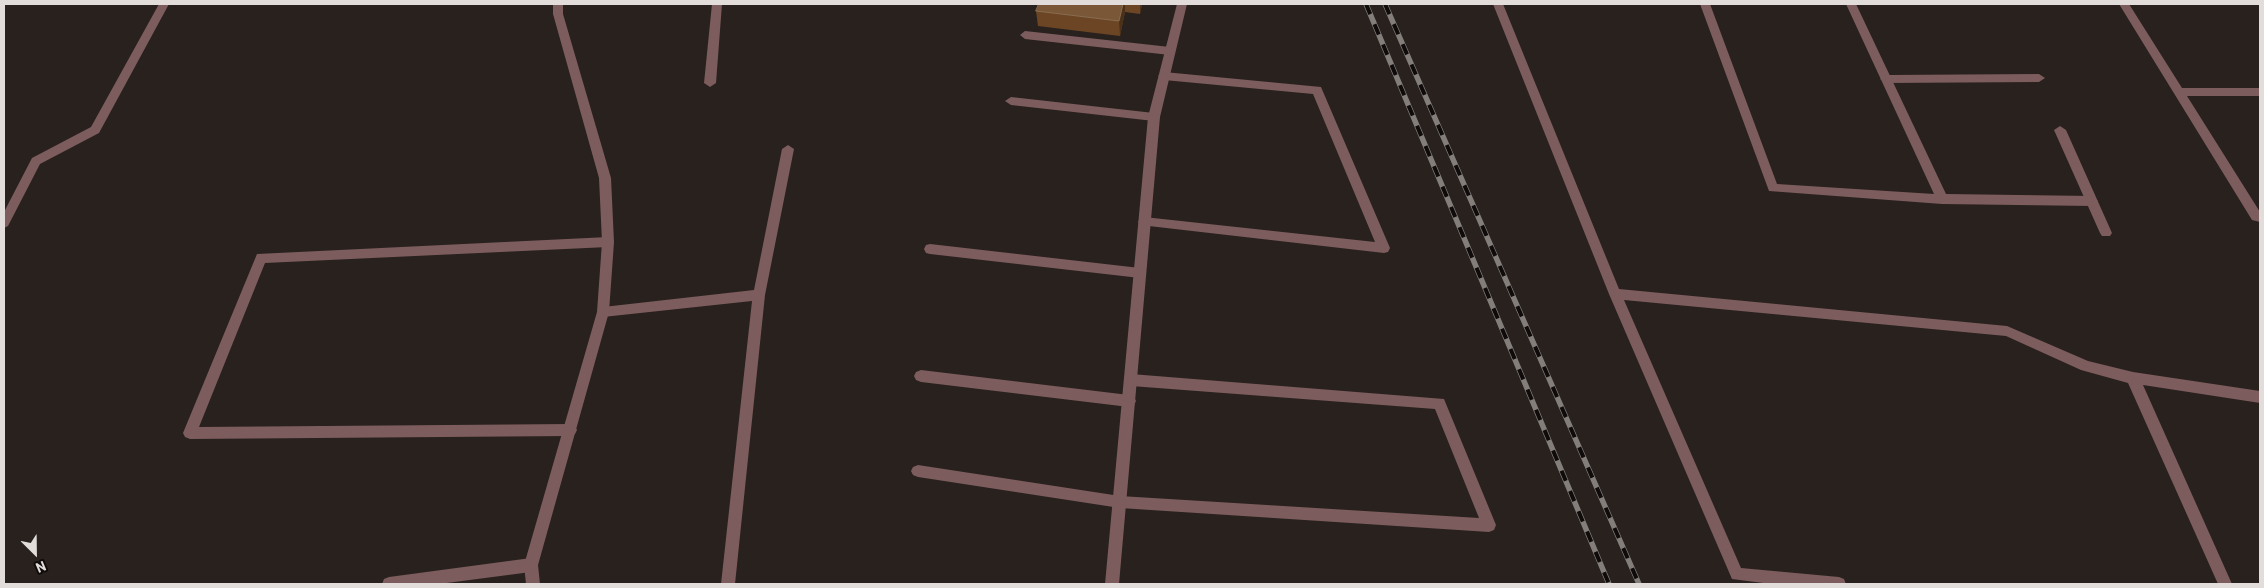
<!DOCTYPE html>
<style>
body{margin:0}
#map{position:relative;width:2264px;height:588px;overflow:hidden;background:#28211e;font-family:Barlow,sans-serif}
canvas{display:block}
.frame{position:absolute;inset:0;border:5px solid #e2dddb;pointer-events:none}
.north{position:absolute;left:10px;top:528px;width:50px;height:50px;-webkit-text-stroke:4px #0f0b0a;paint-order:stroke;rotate:157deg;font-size:14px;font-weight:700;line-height:20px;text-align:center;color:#e2dddb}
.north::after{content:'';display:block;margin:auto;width:18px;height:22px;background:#e2dddb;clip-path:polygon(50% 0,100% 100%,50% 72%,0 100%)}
</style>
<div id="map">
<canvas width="2264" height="588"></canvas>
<div class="frame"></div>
<div class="north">N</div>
</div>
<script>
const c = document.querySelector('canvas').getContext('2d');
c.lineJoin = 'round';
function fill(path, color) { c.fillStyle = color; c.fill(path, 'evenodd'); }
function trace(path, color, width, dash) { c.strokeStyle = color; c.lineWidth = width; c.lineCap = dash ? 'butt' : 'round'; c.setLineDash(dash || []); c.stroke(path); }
fill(new Path2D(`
 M 159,4 L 169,4 L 99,133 L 40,164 L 8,226 L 4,228 L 4,212 L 32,158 L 91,127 Z
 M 712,4 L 722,4 L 716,83 L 710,87 L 704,83 Z
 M 1025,31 L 1170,47 L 1175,51 L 1170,55 L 1025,39 L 1020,35 Z
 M 1164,72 L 1321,87 L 1390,248 L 1388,252 L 1384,253 L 1140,225 L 1138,222 L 1140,219 L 1144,217 L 1375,242 L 1313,94 L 1164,80 L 1158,76 Z
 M 2039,74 L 2045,78 L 2039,82 L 1886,83 L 1880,79 L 1886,75 Z
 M 1011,97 L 1154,113 L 1160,117 L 1154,121 L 1011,105 L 1005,101 Z
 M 2060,126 L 2066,130 L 2112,233 L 2110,236 L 2102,236 L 2100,233 L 2054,130 Z
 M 788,145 L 794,149 L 765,295 L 735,584 L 721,584 L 752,301 L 603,317 L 599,316 L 597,312 L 599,308 L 603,307 L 754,290 L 782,149 Z
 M 608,237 L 612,238 L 614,242 L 612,246 L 608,247 L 265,263 L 199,427 L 570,424 L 575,426 L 577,430 L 575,434 L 570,436 L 190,439 L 185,437 L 183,433 L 257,254 Z
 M 930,244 L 1140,268 L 1144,269 L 1146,273 L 1144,277 L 1140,278 L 930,254 L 926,253 L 924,249 L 926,245 Z
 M 921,370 L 1129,395 L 1134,397 L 1136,401 L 1134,405 L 1129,407 L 921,382 L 916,380 L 914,376 L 916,372 Z
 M 1131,374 L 1444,399 L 1496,525 L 1494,530 L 1489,532 L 1120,508 L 918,477 L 913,475 L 911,471 L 913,467 L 918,465 L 1120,496 L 1479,518 L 1435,409 L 1131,386 L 1126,384 L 1124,380 L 1126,376 Z
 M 531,558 L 536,560 L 538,565 L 536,570 L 531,572 L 439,584 L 382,584 L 384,579 L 389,577 Z`), '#7d5c5d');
fill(new Path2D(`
 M 553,4 L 563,4 L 563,14 L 611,178 L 614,242 L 609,312 L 538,565 L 540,584 L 526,584 L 524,565 L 597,312 L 602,242 L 599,178 L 553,14 Z
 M 1177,4 L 1187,4 L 1160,117 L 1119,584 L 1105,584 L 1148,117 Z
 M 1493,4 L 1503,4 L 1619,289 L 2007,326 L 2088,361 L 2133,372 L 2260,391 L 2260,403 L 2143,385 L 2232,584 L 2218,584 L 2128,383 L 2081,370 L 2006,336 L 1624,300 L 1741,568 L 1839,577 L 1844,579 L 1846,584 L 1771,584 L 1732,579 L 1609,294 Z
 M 1700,4 L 1710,4 L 1777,184 L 1934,194 L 1846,4 L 1856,4 L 1946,194 L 2092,196 L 2098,201 L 2092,206 L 1942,204 L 1769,191 Z
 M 2119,4 L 2129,4 L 2182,88 L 2260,88 L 2260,96 L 2187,96 L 2260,212 L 2260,222 L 2252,220 Z`), '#7d5c5d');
const rail = new Path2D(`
 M 1366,4 L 1609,584
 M 1385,4 L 1639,584`);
trace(rail, '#847e7b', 5.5);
trace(rail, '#0f0b0a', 4, [11]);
fill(new Path2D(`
 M 1039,4 L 1142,4 L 1140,14 L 1125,12 L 1120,36 L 1038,26 L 1036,11 Z`), '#6c4624');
fill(new Path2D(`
 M 1123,4 L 1125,4 L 1125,12 L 1120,36 L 1119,21 Z
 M 1140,4 L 1142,4 L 1140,14 Z`), '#4b3119');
const building = new Path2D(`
 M 1039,4 L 1123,4 L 1119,21 L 1036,11 Z`);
fill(building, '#795737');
trace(building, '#896c51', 1);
</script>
